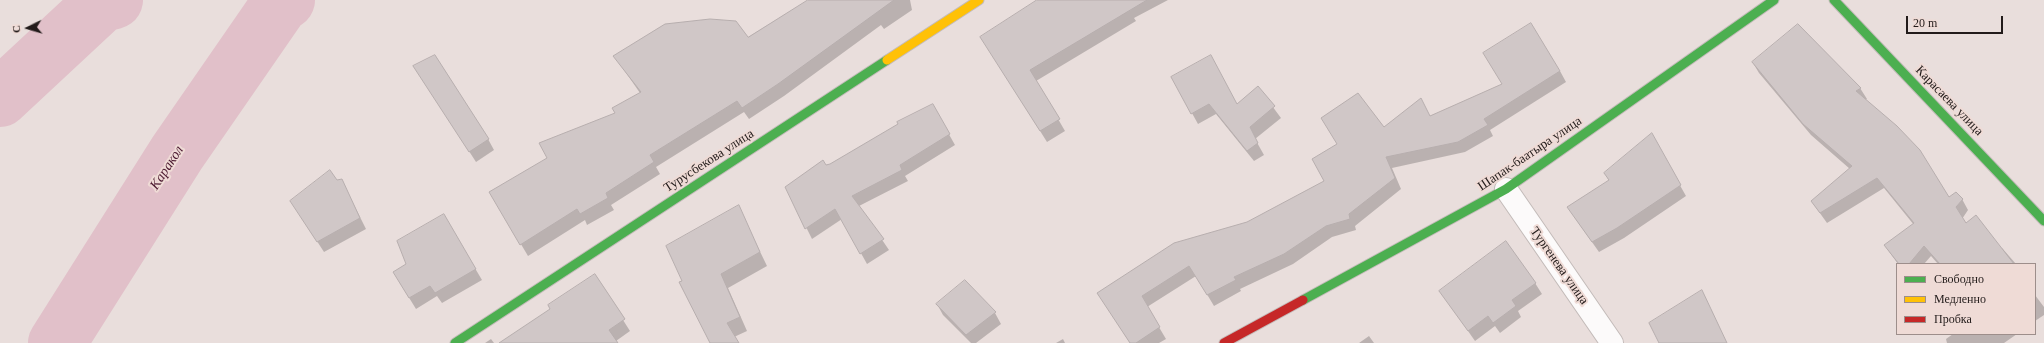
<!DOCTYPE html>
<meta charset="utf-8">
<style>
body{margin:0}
#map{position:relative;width:2044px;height:343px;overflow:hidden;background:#e9dedc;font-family:"Times New Roman",serif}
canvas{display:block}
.legend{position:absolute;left:1896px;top:263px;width:140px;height:72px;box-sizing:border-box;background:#efdbd6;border:1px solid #9d8e8b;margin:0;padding:5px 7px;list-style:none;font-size:12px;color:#221b1a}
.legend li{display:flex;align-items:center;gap:8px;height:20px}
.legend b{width:20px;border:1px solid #9d8e8b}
.north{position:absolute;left:8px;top:8px;width:40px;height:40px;-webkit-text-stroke:3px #efdbd6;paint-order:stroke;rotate:265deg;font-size:11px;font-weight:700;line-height:16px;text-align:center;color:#221b1a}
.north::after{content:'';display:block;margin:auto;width:14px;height:18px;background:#221b1a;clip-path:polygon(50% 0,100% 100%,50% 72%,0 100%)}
.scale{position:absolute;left:1906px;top:16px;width:97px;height:18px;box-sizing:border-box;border:2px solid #221b1a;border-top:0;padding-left:5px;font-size:12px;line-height:14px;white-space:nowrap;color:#221b1a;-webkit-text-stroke:3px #efdbd6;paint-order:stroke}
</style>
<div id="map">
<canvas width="2044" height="343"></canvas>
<ul class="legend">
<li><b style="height:5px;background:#4caf50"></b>Свободно</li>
<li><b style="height:5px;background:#ffc107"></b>Медленно</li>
<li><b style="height:5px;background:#c62828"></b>Пробка</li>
</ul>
<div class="north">С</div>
<div class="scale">20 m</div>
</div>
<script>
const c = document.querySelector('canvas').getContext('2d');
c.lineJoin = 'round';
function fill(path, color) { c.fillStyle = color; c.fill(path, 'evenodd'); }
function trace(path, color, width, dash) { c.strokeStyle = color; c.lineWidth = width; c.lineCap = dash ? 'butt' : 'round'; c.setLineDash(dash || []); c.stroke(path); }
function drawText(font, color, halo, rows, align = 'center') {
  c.font = font + ' "Times New Roman",serif'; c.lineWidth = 4; c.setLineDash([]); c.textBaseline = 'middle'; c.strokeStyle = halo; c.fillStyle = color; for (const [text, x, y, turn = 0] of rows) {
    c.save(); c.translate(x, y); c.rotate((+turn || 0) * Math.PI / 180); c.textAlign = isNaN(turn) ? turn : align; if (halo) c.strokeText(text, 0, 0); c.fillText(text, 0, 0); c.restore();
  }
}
fill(new Path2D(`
 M 810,0 L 910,0 L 912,10 L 884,29 L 881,25 L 784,96 L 749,119 L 744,112 L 656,167 L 660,174 L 611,205 L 614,210 L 587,225 L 585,220 L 528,256 L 490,192 L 549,158 L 616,113 L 640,93 L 615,57 L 748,38 Z
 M 1043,0 L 1168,0 L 1134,18 L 1136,21 L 1036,81 L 1065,131 L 1047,142 L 988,48 Z
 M 1753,63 L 1860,88 L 1867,99 L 1865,100 L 1949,198 L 1962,199 L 1968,210 L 1962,219 L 1965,224 L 2001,249 L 2002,248 L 2016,264 L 1938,264 L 1931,256 L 1924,264 L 1898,264 L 1885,246 L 1914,225 L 1884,188 L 1827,223 L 1812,202 L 1850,169 L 1811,135 L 1759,73 Z
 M 414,66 L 488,139 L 494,150 L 476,162 Z
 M 1560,71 L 1566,82 L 1490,130 L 1493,136 L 1465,152 L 1392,168 L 1401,189 L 1355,226 L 1356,230 L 1332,237 L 1293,264 L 1240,289 L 1241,291 L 1214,306 L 1196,276 L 1147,307 L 1166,339 L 1159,343 L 1130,343 L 1105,304 L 1248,223 L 1326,182 L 1384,129 L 1421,100 L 1430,117 Z
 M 1172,77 L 1237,105 L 1258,87 L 1281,118 L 1255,139 L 1264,155 L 1254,161 L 1216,114 L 1198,124 Z
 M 933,106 L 955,145 L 905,176 L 908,181 L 859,206 L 889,250 L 867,264 L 842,219 L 812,239 L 786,187 L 826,166 L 830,165 Z
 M 1651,134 L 1686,196 L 1624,238 L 1599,252 L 1575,218 L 1609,181 L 1605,173 Z
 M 336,181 L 347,191 L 366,229 L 324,252 L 298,212 Z
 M 738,206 L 767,266 L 728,288 L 747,331 L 734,337 L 738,343 L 711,343 L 683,281 Z
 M 444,216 L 482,280 L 442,303 L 437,296 L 416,309 L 400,283 L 407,264 Z
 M 595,276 L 630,331 L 616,341 L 617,343 L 501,343 L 552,309 Z
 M 1535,283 L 1542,294 L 1518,311 L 1521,317 L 1500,333 L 1495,326 L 1475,341 L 1440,291 Z
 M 2035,295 L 2044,307 L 2044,315 L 2035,321 Z
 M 937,304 L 995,313 L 1001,324 L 976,343 L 971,343 L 943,315 Z
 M 1953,334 L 2017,334 L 2004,343 L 1947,343 L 1946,339 Z
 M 1369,336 L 1374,343 L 1359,343 Z
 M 491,339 L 494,343 L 485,343 Z
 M 1063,339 L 1065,343 L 1056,343 Z`), '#0003');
trace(new Path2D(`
 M 0,98 L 102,3 L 114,0
 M 57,343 L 177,153 L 280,4 L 286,0`), '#e1c0c9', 58);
const building = new Path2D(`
 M 808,0 L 894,0 L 778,84 L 742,108 L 737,101 L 650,155 L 654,162 L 606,193 L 608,198 L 580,214 L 577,209 L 520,245 L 489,192 L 547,158 L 539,143 L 615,113 L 612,108 L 641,92 L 613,56 L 665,24 L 710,19 L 736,21 L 748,37 Z
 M 1037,0 L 1147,0 L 1030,70 L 1060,119 L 1040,131 L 980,37 Z
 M 1531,23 L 1560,71 L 1484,119 L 1488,125 L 1458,142 L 1386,157 L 1395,178 L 1349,214 L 1350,219 L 1326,226 L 1284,254 L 1234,277 L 1236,280 L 1207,295 L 1189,266 L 1142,296 L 1160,327 L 1136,343 L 1130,343 L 1097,293 L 1174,243 L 1247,222 L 1324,181 L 1312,159 L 1337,144 L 1321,118 L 1358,93 L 1384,127 L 1421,98 L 1430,116 L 1502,84 L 1483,53 Z
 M 1798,24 L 1861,88 L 1856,91 L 1897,126 L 1920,150 L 1949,197 L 1956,192 L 1963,199 L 1956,207 L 1966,223 L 1976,215 L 2014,264 L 1940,264 L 1924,246 L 1909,264 L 1899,264 L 1884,245 L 1914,223 L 1877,178 L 1820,213 L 1811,201 L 1852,166 L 1803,124 L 1752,62 Z
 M 435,55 L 489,139 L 469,152 L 413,66 Z
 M 1211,55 L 1237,104 L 1258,86 L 1275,106 L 1250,127 L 1258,143 L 1247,151 L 1209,104 L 1191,114 L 1171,77 Z
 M 933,104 L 950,134 L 900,165 L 902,170 L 852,196 L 884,239 L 860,254 L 835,209 L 805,229 L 785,187 L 823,160 L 826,165 L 830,164 L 898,124 L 897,122 Z
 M 1652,133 L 1681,185 L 1617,228 L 1592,242 L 1567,207 L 1609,180 L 1604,173 Z
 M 330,170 L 337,180 L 342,179 L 360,218 L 317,242 L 290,201 Z
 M 739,205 L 760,252 L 721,274 L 740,317 L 727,323 L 739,343 L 710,343 L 679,282 L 682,281 L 666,246 Z
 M 444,214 L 476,269 L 435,293 L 430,286 L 409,298 L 393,272 L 406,264 L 397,241 Z
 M 1506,241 L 1536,283 L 1512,300 L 1516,306 L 1493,323 L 1488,316 L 1468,331 L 1439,291 Z
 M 595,274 L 625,319 L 609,330 L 618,343 L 499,343 L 550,309 L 548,305 Z
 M 965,280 L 996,312 L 966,335 L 936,304 Z
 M 1702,290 L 1727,343 L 1659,343 L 1649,323 Z`);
fill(building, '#d0c7c7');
trace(building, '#b7aeae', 1);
const street = new Path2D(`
 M 1506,189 L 1612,343`);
const fast = new Path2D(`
 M 1834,0 L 2044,221
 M 1303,300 L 1506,189 L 1774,0
 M 455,343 L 887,60`);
const slow = new Path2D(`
 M 887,60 L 979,0`);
const jam = new Path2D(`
 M 1224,343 L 1303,300`);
trace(street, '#c3bbb9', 24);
trace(fast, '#c3bbb9', 11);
trace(slow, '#c3bbb9', 11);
trace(jam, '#c3bbb9', 11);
trace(street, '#fcfafa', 22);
trace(fast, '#4caf50', 9);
trace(slow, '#ffc107', 9);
trace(jam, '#c62828', 9);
drawText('13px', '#221b1a', '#efdbd6', [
 ["Карасаева улица",1949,101,46],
 ["Шапак-баатыра улица",1530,154,-34],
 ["Турусбекова улица",709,161,-33],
 ["Тургенева улица",1559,266,55]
]);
drawText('italic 14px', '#4b182f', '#efdbd6', [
 ["Каракол",167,168,-57]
]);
</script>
